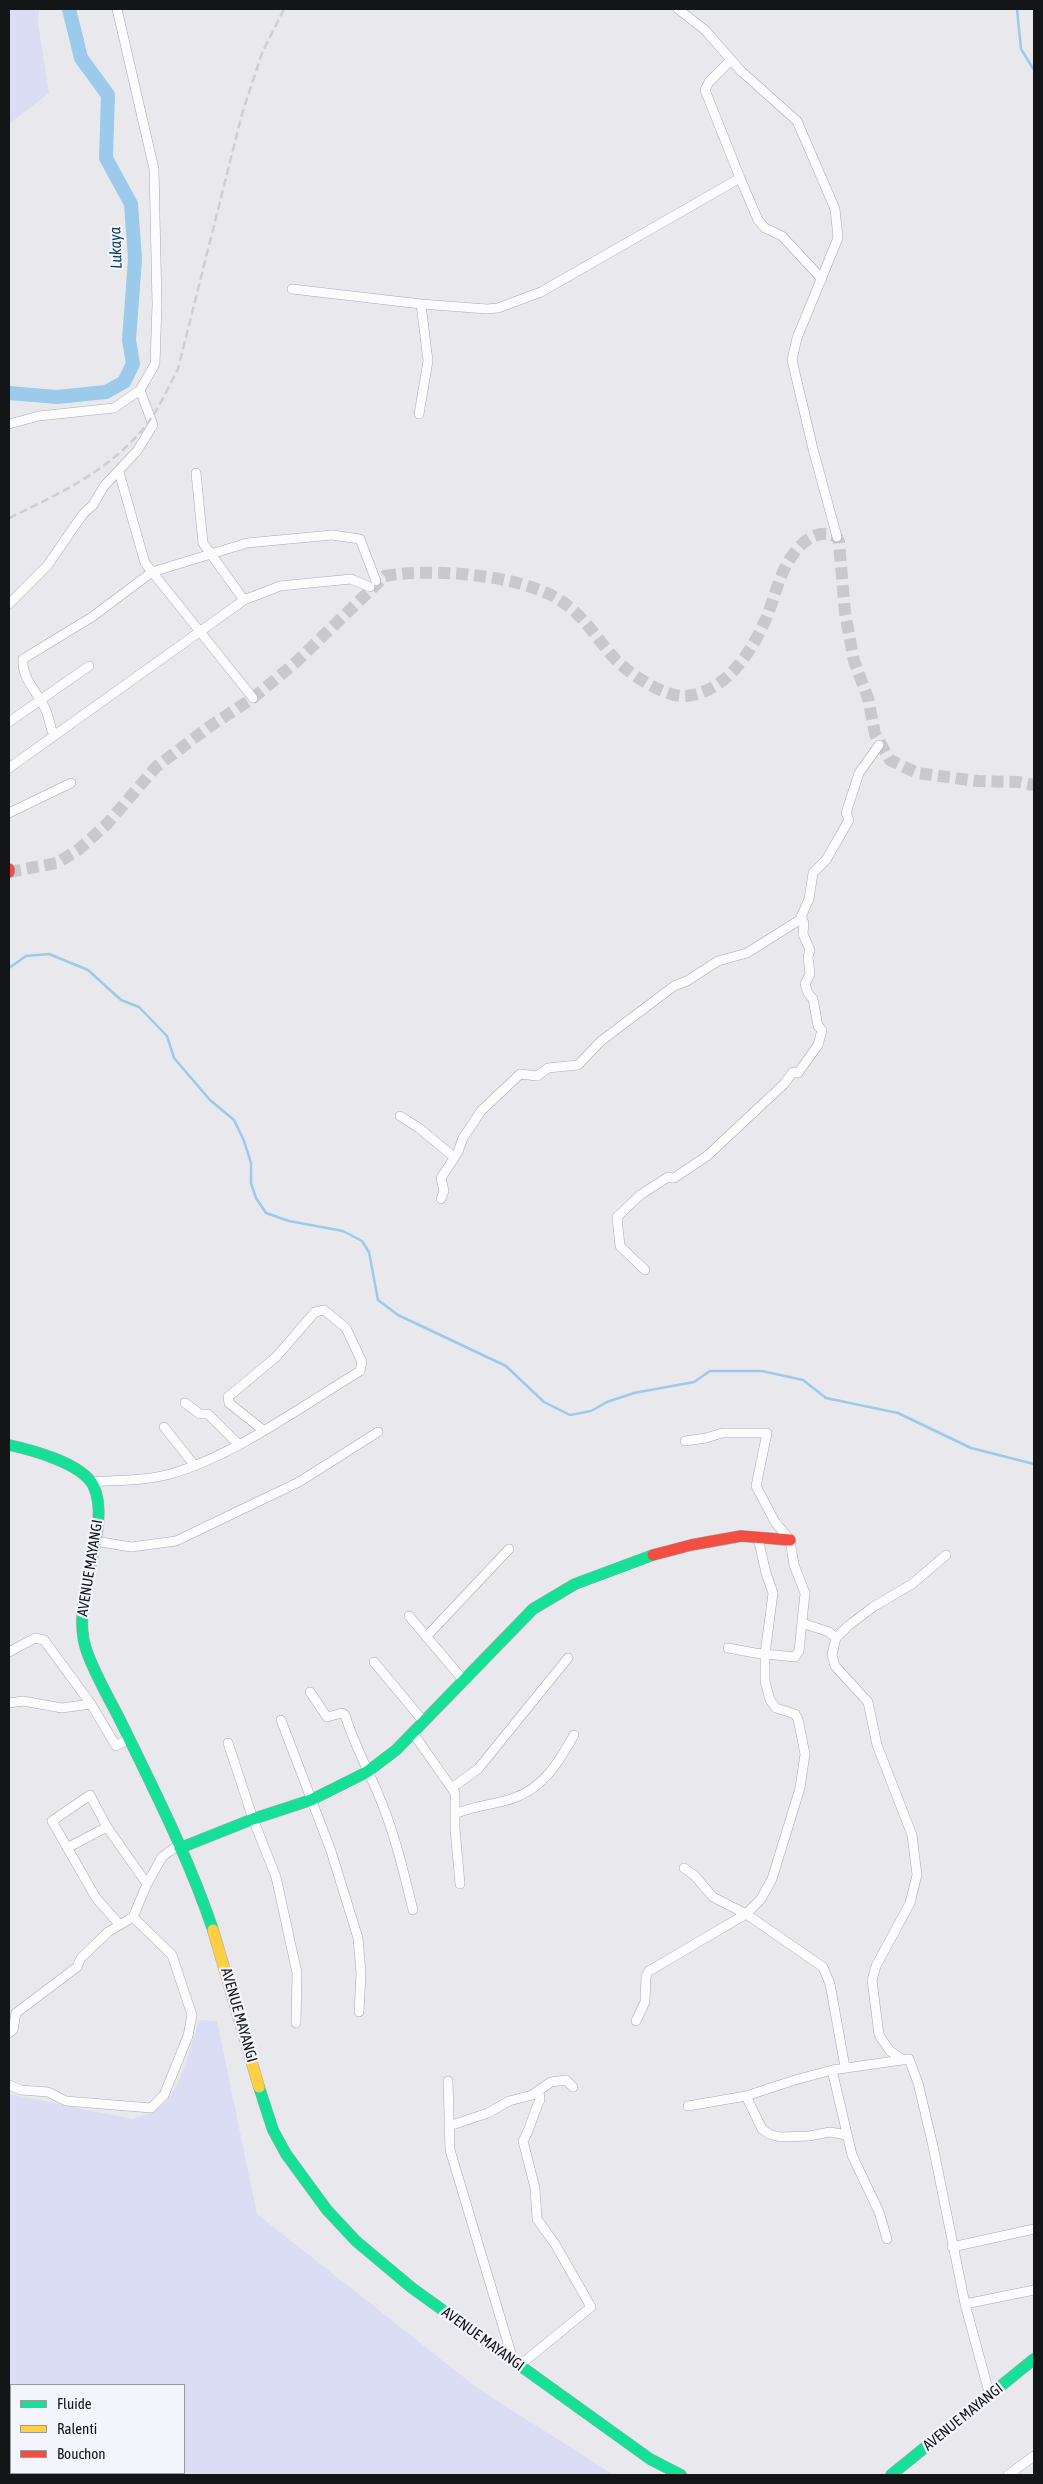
<!DOCTYPE html>
<style>
body{margin:0}
#map{position:relative;width:1043px;height:2484px;overflow:hidden;background:#e9e9ed;font-family:"Asap Condensed",sans-serif}
canvas{display:block}
.frame{position:absolute;inset:0;border:10px solid #141517;pointer-events:none}
.legend{position:absolute;left:10px;top:2384px;width:175px;height:90px;box-sizing:border-box;background:#f4f5fc;border:1px solid #9a9ba0;margin:0;padding:6px 9px;list-style:none;font-size:15px;color:#141517}
.legend li{display:flex;align-items:center;gap:10px;height:25px}
.legend b{width:25px;border:1px solid #9a9ba0}
</style>
<div id="map">
<canvas width="1043" height="2484"></canvas>
<div class="frame"></div>
<ul class="legend">
<li><b style="height:6px;background:#16e098"></b>Fluide</li>
<li><b style="height:6px;background:#ffcf43"></b>Ralenti</li>
<li><b style="height:6px;background:#f24e42"></b>Bouchon</li>
</ul>
</div>
<script>
const c = document.querySelector('canvas').getContext('2d');
c.lineJoin = 'round';
function fill(path, color) { c.fillStyle = color; c.fill(path, 'evenodd'); }
function trace(path, color, width, dash) { c.strokeStyle = color; c.lineWidth = width; c.lineCap = dash ? 'butt' : 'round'; c.setLineDash(dash || []); c.stroke(path); }
function drawText(font, color, halo, rows, align = 'center') {
  c.font = font + ' "Asap Condensed",sans-serif'; c.lineWidth = 4.5; c.setLineDash([]); c.textBaseline = 'middle'; c.strokeStyle = halo; c.fillStyle = color; for (const [text, x, y, turn = 0] of rows) {
    c.save(); c.translate(x, y); c.rotate((+turn || 0) * Math.PI / 180); c.textAlign = isNaN(turn) ? turn : align; if (halo) c.strokeText(text, 0, 0); c.fillText(text, 0, 0); c.restore();
  }
}
fill(new Path2D(`
 M 9,9 L 39,9 L 38,23 L 49,93 L 9,124 Z
 M 199,2020 L 217,2021 L 257,2214 L 480,2390 L 614,2475 L 9,2475 L 9,2094 L 132,2119 C 142,2116 152,2113 160,2107 C 181,2092 191,2044 199,2020 ZM 11,2385 L 184,2385 L 184,2473 L 11,2473 Z`), '#daddf3');
trace(new Path2D(`
 M 1017,9 L 1021,49 L 1034,70
 M 9,968 L 26,956 L 49,954 L 88,970 L 121,1000 L 139,1007 L 167,1036 L 174,1058 L 210,1100 L 234,1120 L 244,1141 L 251,1163 L 251,1183 L 256,1198 L 266,1213 L 289,1221 L 343,1231 L 362,1241 L 369,1252 L 378,1300 L 398,1315 L 506,1366 L 544,1402 L 570,1415 L 591,1411 L 607,1402 L 634,1393 L 694,1382 L 710,1371 L 762,1371 L 803,1380 L 826,1398 L 898,1413 L 971,1448 L 1034,1464`), '#9bcaea', 2.5);
trace(new Path2D(`
 M 9,393 L 57,397 L 106,392 L 124,382 L 133,364 L 129,340 L 135,259 L 131,204 L 106,158 L 108,95 L 81,58 L 69,9`), '#9bcaea', 14);
trace(new Path2D(`
 M 9,872 L 57,863 L 78,850 L 107,824 L 156,767 L 209,727 L 253,698 L 295,663 L 385,576 C 430,568 518,574 558,599 C 583,614 596,638 615,659 C 628,672 642,681 658,689 C 667,693 677,697 687,696 C 725,692 751,653 765,621 C 773,603 777,582 787,564 C 797,546 815,526 837,537 L 839,542 L 845,613 L 854,661 L 868,698 L 875,734 L 890,760 L 917,773 L 977,781 L 1018,782 L 1034,785`), '#c9c9cd', 12, [12, 6]);
const street = new Path2D(`
 M 678,9 L 705,30 L 741,71 L 797,121 L 835,209 L 838,238 L 797,338 L 792,360 L 813,449 L 837,537
 M 740,178 L 758,220 L 765,228 L 782,236 L 822,279
 M 292,289 L 421,304
 M 419,414 L 428,361 L 421,304 L 487,309 L 498,308 L 541,292 L 740,178 L 705,90 L 709,82 L 731,60
 M 9,424 L 39,416 L 114,408 L 140,390 L 155,364 L 157,304 L 154,169 L 117,9
 M 119,472 L 145,563 L 253,698
 M 196,473 L 203,543 L 244,600
 M 9,604 L 47,566 L 83,514 L 93,505 L 104,486 L 137,451 L 153,425 L 140,390
 M 9,722 L 89,666
 M 54,736 C 50,727 50,722 47,713 C 41,695 21,680 23,659 L 92,617 L 152,572 L 247,543 L 332,535 L 360,539 L 376,581
 M 9,768 L 244,600 L 280,586 L 351,579 L 370,587
 M 9,813 L 71,783
 M 400,1116 L 419,1128 L 454,1157
 M 441,1199 L 444,1191 L 441,1178 L 458,1152 L 463,1138 L 481,1111 L 520,1074 L 537,1076 L 548,1068 L 578,1065 L 601,1041 L 674,986 L 687,981 L 718,961 L 747,953 L 801,919
 M 645,1270 L 620,1246 L 617,1217 L 640,1195 L 668,1177 L 674,1178 L 707,1156 L 784,1084 L 793,1072 L 798,1073 L 818,1045 L 822,1030 L 818,1026 L 813,999 L 808,993 L 805,984 L 810,974 L 808,957 L 810,950 L 803,934 L 804,923 L 801,917 L 809,899 L 813,873 L 826,860 L 849,820 L 846,813 L 859,773 L 879,745
 M 185,1403 L 200,1414 L 208,1414 L 238,1444
 M 164,1427 L 195,1466
 M 685,1441 L 706,1438 L 722,1433 L 767,1433 L 756,1486 L 775,1522 L 790,1540 L 794,1565 L 805,1593 L 799,1651 L 795,1657 L 755,1653 L 728,1648
 M 91,1482 C 117,1480 145,1481 170,1474 C 232,1457 304,1405 360,1371 L 362,1362 L 346,1328 L 324,1310 L 315,1312 L 276,1357 L 228,1397 L 229,1403 L 263,1430
 M 95,1541 L 131,1547 L 176,1541 L 299,1482 L 378,1432
 M 409,1616 L 464,1681
 M 802,1623 L 829,1632 L 836,1638
 M 426,1637 L 509,1549
 M 9,1652 L 35,1638 L 44,1640 L 91,1704 L 116,1746 L 128,1739
 M 374,1662 L 424,1722
 M 310,1692 L 327,1717 L 342,1713 L 345,1715 C 353,1741 365,1764 376,1789 C 393,1827 403,1869 413,1910
 M 9,1703 L 23,1701 L 62,1708 L 91,1704
 M 281,1720 L 331,1851 L 358,1938 L 361,1973 L 359,2012
 M 413,1733 L 455,1793 L 455,1829 L 460,1884
 M 228,1743 L 253,1819 L 276,1877 L 297,1973 L 296,2023
 M 453,1787 L 478,1769 L 568,1658
 M 455,1814 C 474,1805 495,1805 514,1798 C 545,1787 559,1761 574,1735
 M 67,1848 L 107,1827
 M 684,1868 L 694,1875 L 713,1897 L 746,1914 L 823,1967 L 830,1984 L 845,2067
 M 120,1925 L 96,1898 L 52,1821 L 90,1795 L 107,1827 L 147,1884
 M 636,2021 L 645,2002 L 646,1976 L 649,1971 L 746,1914 L 761,1899 L 772,1879 L 800,1788 L 805,1754 L 798,1719 L 795,1714 L 776,1708 L 770,1700 L 765,1681 L 765,1654 L 773,1593 L 766,1573 L 758,1538
 M 9,2033 L 13,2030 L 16,2013 L 77,1967 L 81,1958 L 108,1932 L 133,1917 L 147,1884 L 162,1857 L 178,1845
 M 900,2058 L 890,2051 L 879,2035 L 872,1980 L 876,1966 L 910,1903 L 917,1875 L 912,1835 L 877,1745 L 868,1702 L 835,1666 L 832,1655 L 836,1638 L 848,1626 L 873,1607 L 912,1584 L 946,1555
 M 832,2070 L 852,2155 L 879,2212 L 887,2239
 M 448,2081 L 450,2150 L 513,2360
 M 9,2085 L 21,2090 L 48,2092 L 66,2101 L 151,2108 L 164,2095 L 188,2036 L 192,2015 L 172,1955 L 133,1917
 M 746,2096 L 762,2129 L 769,2134 L 780,2137 L 809,2136 L 830,2132 L 846,2135
 M 688,2106 L 746,2096 L 795,2080 L 832,2070 L 909,2059 L 918,2083 L 933,2146 L 965,2304 L 990,2396
 M 449,2126 L 488,2113 L 509,2101 L 532,2095 L 551,2082 L 566,2080 L 573,2087
 M 952,2247 L 1034,2229
 M 965,2304 L 1034,2290
 M 520,2365 L 591,2307 L 555,2244 L 537,2219 L 535,2188 L 523,2141 C 531,2128 533,2113 540,2100 L 539,2091
 M 1008,2475 L 1034,2456`);
const fast = new Path2D(`
 M 9,1445 C 32,1450 81,1463 93,1485 C 114,1527 69,1598 86,1649 C 95,1676 112,1703 124,1728 C 156,1794 190,1861 213,1930
 M 180,1848 L 253,1819 L 311,1800 L 367,1772 L 396,1750 L 533,1609 L 575,1584 L 653,1555
 M 259,2087 L 273,2130 L 286,2154 L 327,2210 L 356,2241 L 412,2288 L 650,2459 L 681,2475
 M 891,2475 L 1034,2359`);
const slow = new Path2D(`
 M 213,1930 L 259,2087`);
const jam = new Path2D(`
 M 9,869 L 9,872
 M 653,1555 L 691,1545 L 741,1536 L 790,1540`);
trace(street, '#aaaaad', 10);
trace(fast, '#aaaaad', 12);
trace(slow, '#aaaaad', 12);
trace(jam, '#aaaaad', 12);
trace(street, '#fcfcfc', 9);
trace(fast, '#16e098', 11);
trace(slow, '#ffcf43', 11);
trace(jam, '#f24e42', 11);
trace(new Path2D(`
 M 9,518 C 61,493 115,468 150,420 C 161,404 169,386 178,369 L 242,114 L 262,53 L 284,9`), '#cfcfcf', 2.5, [8, 4]);
drawText('15px', '#141517', '#f4f5fc', [
 ["AVENUE MAYANGI",90,1568,-81],
 ["AVENUE MAYANGI",239,2015,74],
 ["AVENUE MAYANGI",483,2339,36],
 ["AVENUE MAYANGI",963,2417,-39]
]);
drawText('italic 16px', '#0a415f', '#f4f5fc', [
 ["Lukaya",116,248,-92]
]);
</script>
